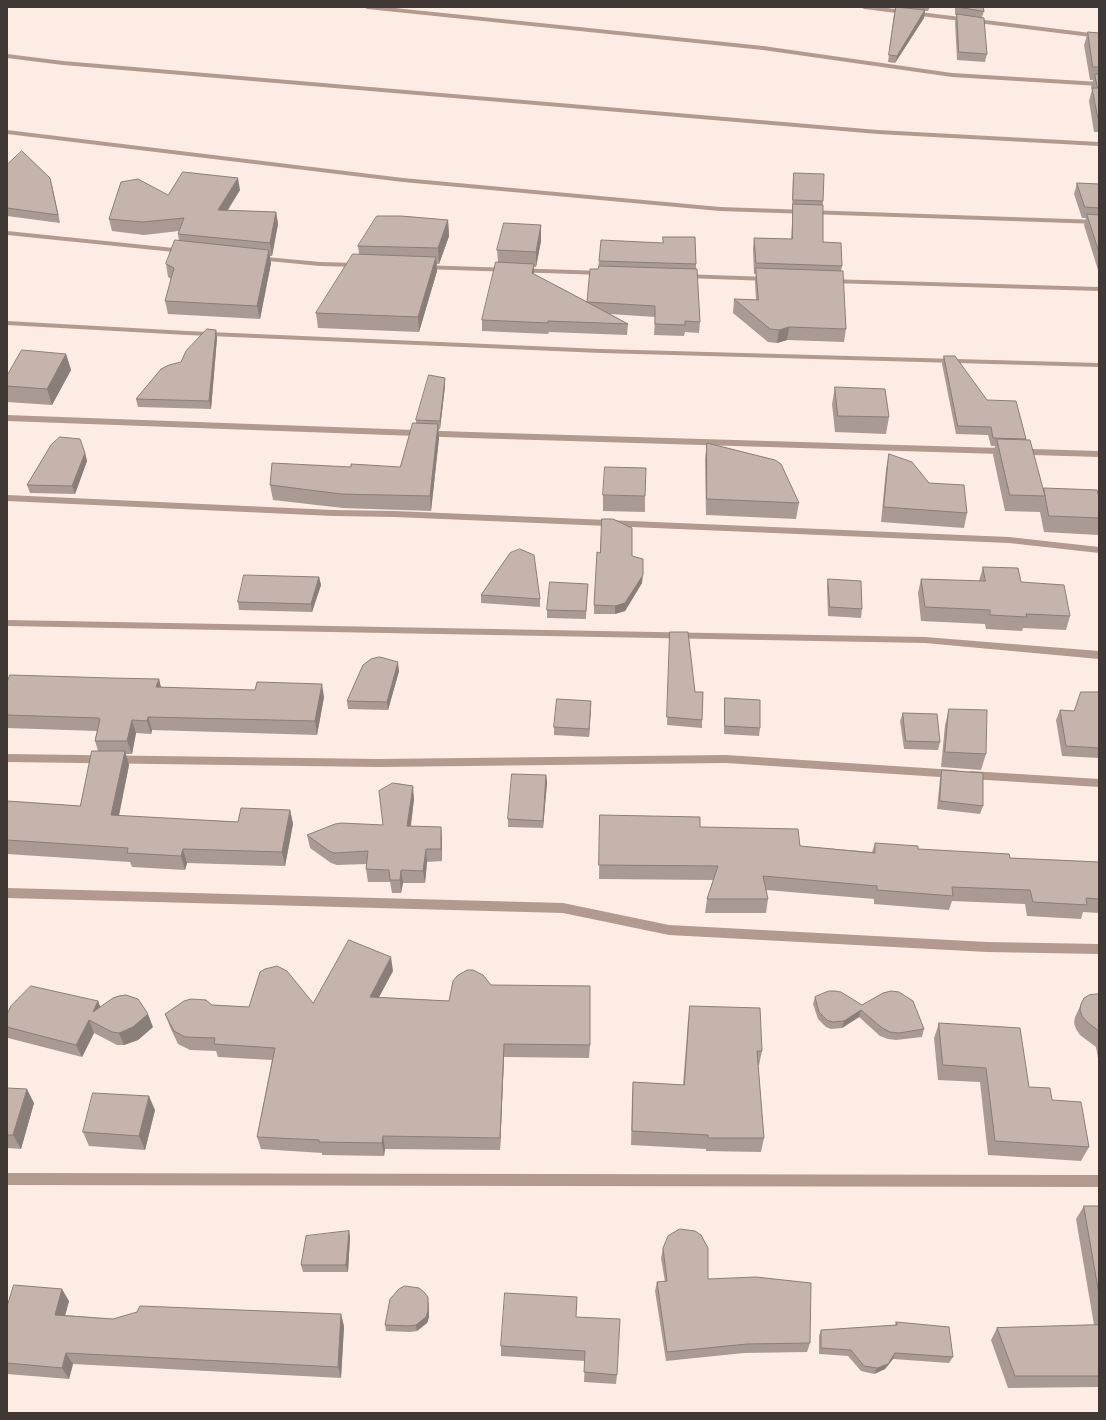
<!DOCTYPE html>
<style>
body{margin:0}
#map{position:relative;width:1106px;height:1420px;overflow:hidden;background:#fdece3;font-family:"Exo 2",sans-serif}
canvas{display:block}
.frame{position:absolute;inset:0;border:8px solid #3f3835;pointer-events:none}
</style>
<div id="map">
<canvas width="1106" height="1420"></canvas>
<div class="frame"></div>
</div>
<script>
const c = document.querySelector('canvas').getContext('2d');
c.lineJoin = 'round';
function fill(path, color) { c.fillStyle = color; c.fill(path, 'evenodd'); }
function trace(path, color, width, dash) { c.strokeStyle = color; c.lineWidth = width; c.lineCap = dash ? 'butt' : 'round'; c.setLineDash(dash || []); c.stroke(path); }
fill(new Path2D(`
 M 364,7 L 385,7 L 763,46 L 952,73 L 1099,82 L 1099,86 L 952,77 L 763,50 L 367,9 Z
 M 861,7 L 879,7 L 1099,34 L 1099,38 L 864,9 Z
 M 7,54 L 63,61 L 878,130 L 1099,142 L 1099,146 L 878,134 L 63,65 L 7,58 Z
 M 7,130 L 403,178 L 720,207 L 1099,220 L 1099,224 L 720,211 L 403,182 L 7,134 Z
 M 7,231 L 184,249 L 188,251 L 184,253 L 7,235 Z
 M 255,256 L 320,262 L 359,263 L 363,265 L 359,267 L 320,266 L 258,260 L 255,260 Z
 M 420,265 L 603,271 L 607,273 L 603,275 L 423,269 L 420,269 Z
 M 682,274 L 769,277 L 773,279 L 769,281 L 685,278 L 682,278 Z
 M 828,279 L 1099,287 L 1099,291 L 831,283 L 828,283 Z
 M 7,321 L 187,331 L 601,349 L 1099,363 L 1099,367 L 601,353 L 187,335 L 7,325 Z
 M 7,415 L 470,432 L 1099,451 L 1099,457 L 470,438 L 7,421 Z
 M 7,495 L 333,510 L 395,511 L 1009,537 L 1099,547 L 1099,553 L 1009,543 L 395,517 L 333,516 L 7,501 Z
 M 7,620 L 925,637 L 1099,651 L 1099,659 L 925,643 L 7,626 Z
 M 7,754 L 378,759 L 726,755 L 955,770 L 959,771 L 960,774 L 959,777 L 955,778 L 726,763 L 378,767 L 7,762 Z
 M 971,771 L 1099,779 L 1099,787 L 971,779 L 967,778 L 966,775 L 967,772 Z
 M 7,888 L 563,903 L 669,925 L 987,942 L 1099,944 L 1099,954 L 987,952 L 669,935 L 563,913 L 7,898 Z
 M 7,1173 L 1099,1175 L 1099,1187 L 7,1185 Z`), '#b39a8e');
fill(new Path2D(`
 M 895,7 L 930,7 L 928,11 L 925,11 L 924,18 L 895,63 L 888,62 Z
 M 955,7 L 983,7 L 984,11 L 982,17 L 987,54 L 985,62 L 957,60 L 955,22 L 957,15 L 955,15 Z
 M 1088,32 L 1099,33 L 1099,132 L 1094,132 L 1089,101 L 1092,90 L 1091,87 L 1093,80 L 1090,80 L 1084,45 Z
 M 7,165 L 52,186 L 60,223 L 7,216 Z
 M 794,173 L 823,201 L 823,242 L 842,266 L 841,271 L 846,329 L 844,342 L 787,340 L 777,343 L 768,342 L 733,313 L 734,299 L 756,300 L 755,281 L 756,274 L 754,274 L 753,249 L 754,238 L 791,239 L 793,208 L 792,208 L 793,181 Z
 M 1077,183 L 1099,184 L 1099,270 L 1098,270 L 1084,225 L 1086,218 L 1082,218 L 1074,194 Z
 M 240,190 L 228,210 L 276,212 L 278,224 L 272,256 L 270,256 L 271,263 L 260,319 L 168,314 L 165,301 L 171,279 L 168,277 L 166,264 L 179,241 L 178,234 L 179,231 L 144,235 L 112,231 L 109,219 L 168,195 Z
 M 448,220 L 449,236 L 439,264 L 437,264 L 437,271 L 419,332 L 318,328 L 316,313 L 359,254 L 358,246 Z
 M 541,225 L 541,241 L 536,267 L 534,267 L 534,274 L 587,302 L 598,269 L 599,261 L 663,243 L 663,237 L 696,264 L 696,269 L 700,322 L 699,333 L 685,332 L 684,336 L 654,335 L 655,317 L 610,314 L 628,324 L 627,335 L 549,332 L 548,334 L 482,331 L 482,320 L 498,262 L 497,250 Z
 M 216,330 L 217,338 L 211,409 L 138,407 L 136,399 L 181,362 Z
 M 66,354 L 71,370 L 52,405 L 7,402 L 7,376 Z
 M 944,356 L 987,400 L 1026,439 L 1026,440 L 1043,489 L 1099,497 L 1099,532 L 1098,535 L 1044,532 L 1040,512 L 1005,511 L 993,455 L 995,446 L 991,446 L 988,435 L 956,434 L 942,364 Z
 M 445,378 L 445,386 L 440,429 L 439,429 L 439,438 L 431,511 L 343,508 L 273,500 L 270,485 L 351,467 L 400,467 L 416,423 L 416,420 Z
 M 835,387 L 889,417 L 886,434 L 835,432 L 832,404 Z
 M 707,443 L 799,503 L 796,519 L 706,515 L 705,459 Z
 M 85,453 L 87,461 L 75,494 L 30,493 L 27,485 Z
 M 889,454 L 929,483 L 967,513 L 964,528 L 881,522 L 886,469 Z
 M 603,495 L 645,496 L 645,512 L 603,511 Z
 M 632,556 L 642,583 L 625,611 L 615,614 L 594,614 L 594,605 Z
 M 983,567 L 1021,582 L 1070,616 L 1066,630 L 1023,628 L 1022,631 L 986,629 L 985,624 L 921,621 L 918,593 L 921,579 L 979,581 Z
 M 319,577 L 321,585 L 312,612 L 239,610 L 238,602 Z
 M 828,579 L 862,609 L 861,618 L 828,616 L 827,587 Z
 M 587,592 L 586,619 L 547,618 L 547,610 Z
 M 481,595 L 540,599 L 540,607 L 481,603 Z
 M 670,632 L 695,692 L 702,720 L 702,728 L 667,725 Z
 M 399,671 L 388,710 L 348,709 L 347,701 Z
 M 159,679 L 161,687 L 324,697 L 317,735 L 152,730 L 151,734 L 136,733 L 132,754 L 126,754 L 129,765 L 119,816 L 238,822 L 290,810 L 293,824 L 285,866 L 187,863 L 185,870 L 132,867 L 130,862 L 7,854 L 7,801 L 80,806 L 98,751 L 95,741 L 97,731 L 7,728 L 7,683 Z
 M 1099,693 L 1099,758 L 1062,756 L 1056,720 L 1060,710 L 1074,711 Z
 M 725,698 L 760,728 L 759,736 L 724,734 L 724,706 Z
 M 591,701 L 589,737 L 554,735 L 554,727 Z
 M 949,709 L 986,754 L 981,770 L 941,767 L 945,725 Z
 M 903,713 L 940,742 L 938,750 L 904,749 L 900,721 Z
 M 942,770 L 983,806 L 980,814 L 937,809 L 940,778 Z
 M 546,775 L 547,783 L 543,828 L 508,827 L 508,819 Z
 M 414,799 L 411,826 L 441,827 L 442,840 L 442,861 L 427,862 L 425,883 L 403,883 L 401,893 L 392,893 L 390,882 L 368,882 L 366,869 L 367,864 L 337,865 L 331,863 L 310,848 L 307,835 L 383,825 Z
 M 600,815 L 700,827 L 800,846 L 872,852 L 875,843 L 918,849 L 1010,858 L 1099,862 L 1099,913 L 1083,912 L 1081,919 L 1027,916 L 1025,904 L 952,901 L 949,910 L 874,904 L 874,899 L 766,890 L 768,899 L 766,913 L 705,913 L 707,899 L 713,880 L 599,879 Z
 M 393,971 L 379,997 L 449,1001 L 491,985 L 590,1045 L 589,1058 L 504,1057 L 500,1150 L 385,1149 L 384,1156 L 322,1155 L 322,1153 L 261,1149 L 257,1137 L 272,1060 L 218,1057 L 216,1051 L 190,1050 L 178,1044 L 170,1027 L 165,1014 L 212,1005 L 249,1007 L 313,1003 Z
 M 1099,994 L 1099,1064 L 1096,1047 L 1080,1035 L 1076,1029 L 1074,1023 L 1075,1017 L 1084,998 Z
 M 815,997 L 862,1005 L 924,1029 L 922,1037 L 896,1040 L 888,1039 L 880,1036 L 859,1017 L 842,1028 L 831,1029 L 826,1027 L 818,1019 L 813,1004 Z
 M 98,1001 L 100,1007 L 153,1027 L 138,1040 L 124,1045 L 117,1045 L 94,1033 L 82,1057 L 8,1038 L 7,1037 L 7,1014 Z
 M 690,1006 L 762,1051 L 759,1065 L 758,1065 L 764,1138 L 761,1152 L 706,1151 L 706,1149 L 631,1145 L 632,1096 L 633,1082 L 683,1085 L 688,1021 Z
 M 939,1023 L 1029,1087 L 1052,1100 L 1089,1147 L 1081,1161 L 988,1155 L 980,1082 L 938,1080 L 934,1038 Z
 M 7,1088 L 34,1103 L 21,1149 L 7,1148 Z
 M 155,1110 L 145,1150 L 89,1146 L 83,1132 Z
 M 1084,1206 L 1099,1206 L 1099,1387 L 1008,1388 L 991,1340 L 997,1328 L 1094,1325 L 1076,1219 Z
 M 349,1231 L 350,1237 L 348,1272 L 303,1272 L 301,1265 Z
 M 663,1248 L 708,1279 L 810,1343 L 807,1352 L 744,1353 L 666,1361 L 655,1291 L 657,1282 L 665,1282 L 661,1258 Z
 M 69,1301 L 65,1315 L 113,1319 L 344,1326 L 341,1378 L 73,1364 L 69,1379 L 7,1374 L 7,1307 Z
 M 429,1303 L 429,1317 L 427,1323 L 417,1331 L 410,1332 L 386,1331 L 385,1325 Z
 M 576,1317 L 617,1375 L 616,1384 L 584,1382 L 585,1361 L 501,1356 L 501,1346 Z
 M 896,1322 L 953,1357 L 949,1363 L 893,1359 L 885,1369 L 874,1374 L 861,1371 L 848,1356 L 819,1354 L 819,1336 L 821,1330 L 895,1325 Z`), '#a99b94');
fill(new Path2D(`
 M 925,10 L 924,18 L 895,63 L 897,56 Z
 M 50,178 L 52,186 L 60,223 L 58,215 Z
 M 238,178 L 240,190 L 220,222 L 218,210 Z
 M 276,212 L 278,224 L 272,256 L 270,243 Z
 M 448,220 L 449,236 L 439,264 L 438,248 Z
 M 541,225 L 541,241 L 536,267 L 536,252 Z
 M 269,250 L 271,263 L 260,319 L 257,306 Z
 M 436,257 L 437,271 L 419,332 L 418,317 Z
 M 534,264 L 534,274 L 532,273 Z
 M 789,327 L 787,340 L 777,343 L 779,330 Z
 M 216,330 L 217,338 L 211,409 L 209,401 Z
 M 66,354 L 71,370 L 52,405 L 47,389 Z
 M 445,378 L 445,386 L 440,429 L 440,421 Z
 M 438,424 L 439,438 L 431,511 L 430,496 Z
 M 85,453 L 87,461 L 75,494 L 72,486 Z
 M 643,575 L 642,583 L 625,611 L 615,614 L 615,606 Z
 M 319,577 L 321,585 L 312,612 L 311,604 Z
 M 398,662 L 399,671 L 388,710 L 387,702 Z
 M 159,679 L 162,693 L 156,687 Z
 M 322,684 L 324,697 L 317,735 L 315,721 Z
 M 591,701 L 591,709 L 589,737 L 589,729 Z
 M 148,717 L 152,730 L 151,734 L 147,721 Z
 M 132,720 L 136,733 L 132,754 L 127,741 Z
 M 125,751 L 129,765 L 116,829 L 111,815 Z
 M 546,775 L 547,783 L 543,828 L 543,821 Z
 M 413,786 L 414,799 L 409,838 L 407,826 Z
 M 290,810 L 293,824 L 285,866 L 282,852 Z
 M 441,827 L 442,840 L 442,861 L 441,849 Z
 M 183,849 L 187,863 L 185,870 L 181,856 Z
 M 426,849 L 427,862 L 425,883 L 423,871 Z
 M 401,870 L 403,883 L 401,893 L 400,880 Z
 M 391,957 L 393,971 L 372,1010 L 370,997 Z
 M 98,1001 L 103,1014 L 93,1012 Z
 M 861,1010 L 859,1017 L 842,1028 L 844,1021 Z
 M 148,1014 L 153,1027 L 138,1040 L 124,1045 L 119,1033 Z
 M 89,1020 L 94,1033 L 82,1057 L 76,1045 Z
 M 504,1044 L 504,1057 L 500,1150 L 500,1138 Z
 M 27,1089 L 34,1103 L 21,1149 L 13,1135 Z
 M 149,1096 L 155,1110 L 145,1150 L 139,1136 Z
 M 383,1136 L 385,1149 L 384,1156 L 382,1143 Z
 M 349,1231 L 350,1237 L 348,1272 L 346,1265 Z
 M 62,1289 L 69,1301 L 62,1327 L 55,1315 Z
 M 428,1297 L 429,1317 L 427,1323 L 417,1331 L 416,1325 Z
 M 341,1314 L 344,1326 L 341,1378 L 338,1367 Z
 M 66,1353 L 73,1364 L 69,1379 L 62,1368 Z
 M 895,1353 L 893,1359 L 885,1369 L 874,1374 L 877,1368 Z`), '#897e78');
const building = new Path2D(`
 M 896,7 L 925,10 L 897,56 L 889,55 Z
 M 957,7 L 983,7 L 984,11 Z
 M 957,14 L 984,18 L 987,54 L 959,52 Z
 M 1088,32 L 1099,33 L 1099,67 L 1093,67 Z
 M 1095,74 L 1099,74 L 1099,119 L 1098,119 L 1092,88 L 1097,88 Z
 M 22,151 L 50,178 L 58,215 L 7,208 L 7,165 Z
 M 183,172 L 238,178 L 218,210 L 276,212 L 270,243 L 178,234 L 184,218 L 142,222 L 109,219 L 121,182 L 138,179 L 168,195 Z
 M 794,173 L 824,174 L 823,201 L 793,200 Z
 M 1077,183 L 1099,184 L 1099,208 L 1085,207 Z
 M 793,204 L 823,205 L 823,242 L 841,243 L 842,266 L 756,263 L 754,238 L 792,239 Z
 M 1087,214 L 1099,215 L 1099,252 Z
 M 377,216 L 401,216 L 448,220 L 438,248 L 358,246 Z
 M 504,223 L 541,225 L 536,252 L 497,250 Z
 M 663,237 L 695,237 L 696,264 L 599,261 L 601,240 L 663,243 Z
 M 175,240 L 269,250 L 257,306 L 165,301 L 174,268 L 166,264 Z
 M 353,254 L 436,257 L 418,317 L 316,313 Z
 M 496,262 L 534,264 L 532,273 L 587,302 L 590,269 L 598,269 L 599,266 L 697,269 L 700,322 L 685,321 L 685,325 L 655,324 L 655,306 L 587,302 L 628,324 L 548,321 L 548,323 L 482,320 Z
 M 756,268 L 843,271 L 846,329 L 789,327 L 779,330 L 770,329 L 734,299 L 758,300 Z
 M 207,329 L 216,330 L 209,401 L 136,399 L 161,369 L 169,365 L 181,362 L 186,351 Z
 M 22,350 L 66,354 L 47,389 L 7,386 L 7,376 Z
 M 944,356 L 955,356 L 987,400 L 1016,401 L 1026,439 L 993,438 L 991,427 L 958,426 Z
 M 429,375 L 445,378 L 440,421 L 416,420 Z
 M 835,387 L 885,389 L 889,417 L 838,416 Z
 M 413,423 L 438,424 L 430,496 L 341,494 L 270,485 L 272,463 L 351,467 L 351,464 L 400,467 Z
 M 60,437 L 80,439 L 85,453 L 72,486 L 27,485 L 51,445 Z
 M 997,439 L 1030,440 L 1045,496 L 1010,495 Z
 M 707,443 L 775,460 L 781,464 L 799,503 L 707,499 Z
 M 889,454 L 912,462 L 929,483 L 964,485 L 967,513 L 884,507 Z
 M 605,467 L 646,468 L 645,496 L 603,495 Z
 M 1044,488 L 1097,490 L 1099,497 L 1099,518 L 1049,516 Z
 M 602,519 L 613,519 L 632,528 L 632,556 L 643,559 L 643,575 L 625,603 L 615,606 L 594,605 L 597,552 L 600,553 Z
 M 520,549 L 534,555 L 540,599 L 481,595 L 510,553 Z
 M 983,567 L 1018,568 L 1021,582 L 1064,585 L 1070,616 L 1026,614 L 1027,617 L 990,615 L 990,610 L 925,607 L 921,579 L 985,581 Z
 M 244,575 L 319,577 L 311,604 L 238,602 Z
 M 828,579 L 861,581 L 862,609 L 830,607 Z
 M 550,582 L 588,584 L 586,611 L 547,610 Z
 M 670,632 L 688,632 L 695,692 L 703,692 L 702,720 L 667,717 Z
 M 380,657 L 398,662 L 387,702 L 347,701 L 363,665 L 371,659 Z
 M 10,675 L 111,678 L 159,679 L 156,687 L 255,690 L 257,682 L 322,684 L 315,721 L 148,717 L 147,721 L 132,720 L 127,741 L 95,741 L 100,719 L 98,718 L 7,715 L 7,683 Z
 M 1081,692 L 1098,692 L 1099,693 L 1099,748 L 1066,746 L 1060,710 L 1074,711 Z
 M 725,698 L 760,700 L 760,728 L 725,726 Z
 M 557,699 L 591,701 L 589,729 L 554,727 Z
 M 949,709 L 987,710 L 986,754 L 945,752 Z
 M 903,713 L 937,714 L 940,742 L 906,741 Z
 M 92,751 L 125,751 L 111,815 L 238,822 L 241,808 L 290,810 L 282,852 L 183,849 L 181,856 L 127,853 L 128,848 L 7,840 L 7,801 L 80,806 Z
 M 942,770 L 983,773 L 983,806 L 940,801 Z
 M 512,774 L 546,775 L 543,821 L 508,819 Z
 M 393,783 L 413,786 L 407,826 L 441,827 L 441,849 L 426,849 L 423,871 L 401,870 L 400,880 L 390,880 L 389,870 L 366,869 L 368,851 L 334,853 L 329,851 L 307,835 L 335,824 L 341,823 L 383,825 L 379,791 Z
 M 600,815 L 700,817 L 700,827 L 798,829 L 800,846 L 875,853 L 875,843 L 918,846 L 918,849 L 1009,854 L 1010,858 L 1099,862 L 1099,899 L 1086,898 L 1087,905 L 1033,902 L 1030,890 L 952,887 L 953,896 L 877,890 L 877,886 L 763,876 L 768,899 L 707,899 L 718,866 L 599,865 Z
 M 349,940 L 391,957 L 370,997 L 449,1001 L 453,981 L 457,976 L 467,970 L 473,970 L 483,975 L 491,985 L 590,986 L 590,1045 L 504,1044 L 500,1138 L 383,1136 L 382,1143 L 319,1142 L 319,1140 L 257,1137 L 275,1048 L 214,1044 L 215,1038 L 185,1037 L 174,1031 L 165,1014 L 184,1001 L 191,999 L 206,1000 L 212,1005 L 249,1007 L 260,972 L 265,969 L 277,966 L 287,971 L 313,1003 Z
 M 31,986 L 98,1001 L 93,1012 L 113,998 L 119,996 L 126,995 L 138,999 L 148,1014 L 133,1027 L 119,1033 L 112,1032 L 89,1020 L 76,1045 L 7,1027 L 7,1014 L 11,1006 Z
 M 829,991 L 835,991 L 841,992 L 862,1005 L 883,993 L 891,991 L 899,992 L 913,1001 L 924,1029 L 899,1033 L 890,1032 L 882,1028 L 861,1010 L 844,1021 L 833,1022 L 827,1020 L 819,1012 L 815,997 Z
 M 1099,994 L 1099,1031 L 1087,1022 L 1082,1016 L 1080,1010 L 1081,1004 L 1084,998 L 1089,995 Z
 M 690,1006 L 760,1008 L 762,1051 L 757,1051 L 764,1138 L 708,1138 L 708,1135 L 632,1131 L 633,1082 L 684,1085 Z
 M 939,1023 L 1020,1028 L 1029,1087 L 1050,1088 L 1052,1100 L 1081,1102 L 1089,1147 L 995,1141 L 986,1068 L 943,1065 Z
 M 7,1088 L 27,1089 L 13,1135 L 7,1135 Z
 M 93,1093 L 149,1096 L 139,1136 L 83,1132 Z
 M 1084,1206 L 1099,1206 L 1099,1294 Z
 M 680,1229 L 695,1231 L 701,1235 L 708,1248 L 708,1279 L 756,1277 L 811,1283 L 810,1343 L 747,1344 L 667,1352 L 657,1282 L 667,1281 L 663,1248 L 668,1236 Z
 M 349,1231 L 346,1265 L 301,1265 L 306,1236 Z
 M 14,1285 L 62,1289 L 55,1315 L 113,1319 L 137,1312 L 140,1306 L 341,1314 L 338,1367 L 66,1353 L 62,1368 L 7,1363 L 7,1307 Z
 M 405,1286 L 419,1288 L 424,1292 L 428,1297 L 428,1311 L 426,1317 L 416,1325 L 409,1326 L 385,1325 L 390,1299 L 399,1289 Z
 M 505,1293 L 577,1297 L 576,1317 L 620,1319 L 617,1375 L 584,1372 L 585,1351 L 501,1346 Z
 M 896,1322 L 949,1327 L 953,1357 L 895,1353 L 888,1364 L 877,1368 L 864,1366 L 851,1350 L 821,1348 L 821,1330 L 897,1325 Z
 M 1099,1325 L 1099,1376 L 1015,1376 L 997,1328 Z`);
fill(building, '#c4b4ac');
trace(building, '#897e78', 1);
</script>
